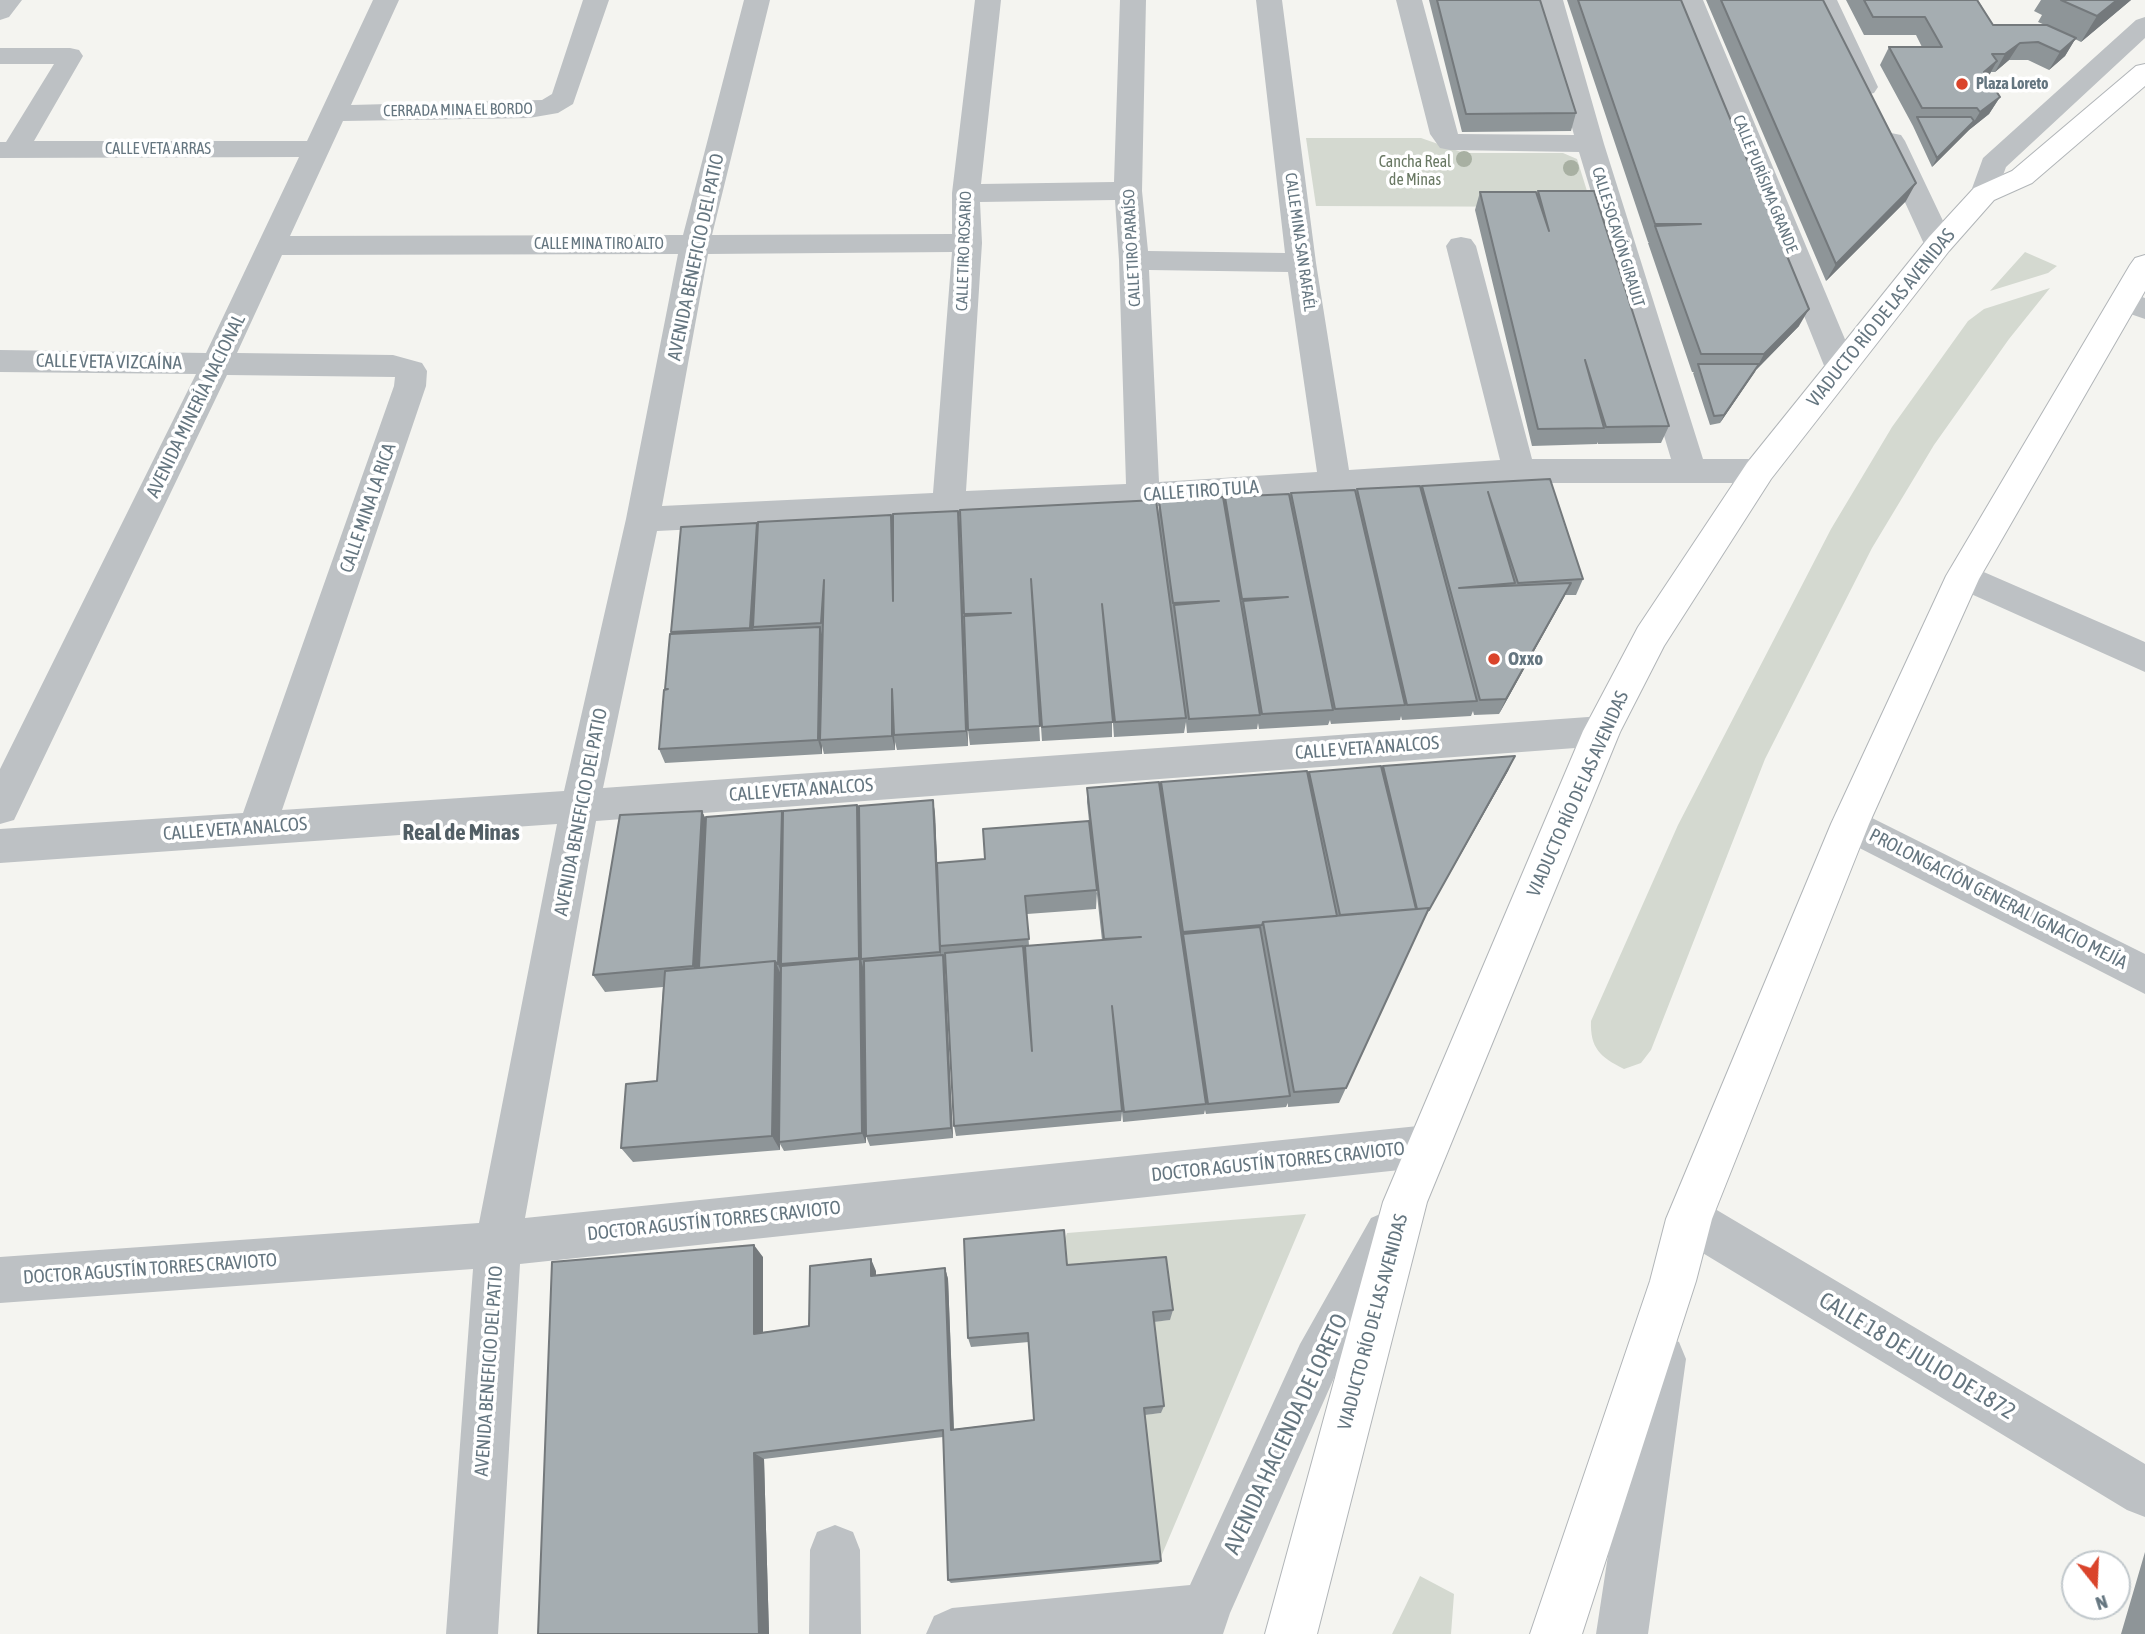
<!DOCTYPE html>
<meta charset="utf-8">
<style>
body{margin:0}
#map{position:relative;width:2145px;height:1634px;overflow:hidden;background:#f4f4f0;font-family:"Asap Condensed",sans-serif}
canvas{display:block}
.north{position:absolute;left:2061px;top:1550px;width:70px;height:70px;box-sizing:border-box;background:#fff;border:2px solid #c1c8cc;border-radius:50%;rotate:162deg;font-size:19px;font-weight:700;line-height:28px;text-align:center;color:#657680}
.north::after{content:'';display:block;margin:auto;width:24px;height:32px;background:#da442b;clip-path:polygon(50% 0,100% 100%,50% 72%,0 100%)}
</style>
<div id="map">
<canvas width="2145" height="1634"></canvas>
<div class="north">N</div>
</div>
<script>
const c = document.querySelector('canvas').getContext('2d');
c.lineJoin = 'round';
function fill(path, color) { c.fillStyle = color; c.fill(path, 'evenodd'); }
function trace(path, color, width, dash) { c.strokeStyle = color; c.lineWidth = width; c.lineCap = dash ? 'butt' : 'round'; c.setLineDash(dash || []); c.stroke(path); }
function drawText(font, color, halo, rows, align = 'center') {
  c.font = font + ' "Asap Condensed",sans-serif'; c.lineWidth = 7; c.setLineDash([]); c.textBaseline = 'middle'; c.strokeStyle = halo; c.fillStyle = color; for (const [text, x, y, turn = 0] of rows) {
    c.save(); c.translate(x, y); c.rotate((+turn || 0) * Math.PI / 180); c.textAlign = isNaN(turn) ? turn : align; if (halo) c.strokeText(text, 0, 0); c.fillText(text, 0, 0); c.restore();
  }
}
fill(new Path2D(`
 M 1306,138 L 1421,138 L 1464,153 L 1563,153 L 1577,159 L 1592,207 L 1316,206 Z
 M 2025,252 L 2057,266 L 2048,273 L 1990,291 Z
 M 2050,288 L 2009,339 L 1934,445 L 1872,548 L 1765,759 L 1651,1050 L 1641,1063 L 1624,1069 C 1600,1057 1590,1048 1591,1021 L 1678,825 L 1831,529 L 1892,427 L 1968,321 L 1984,309 Z
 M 1306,1214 L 1158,1564 L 1142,1415 L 1161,1413 L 1151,1322 L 1169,1320 L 1067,1277 L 1064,1242 L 1067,1233 Z
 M 1420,1576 L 1454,1594 L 1451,1634 L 1392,1634 Z`), '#d4d9d0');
const major = new Path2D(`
 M 2145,64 L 2145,86 L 2032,183 L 1994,200 L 1949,251 L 1771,479 L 1664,646 L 1620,732 L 1427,1202 L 1317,1634 L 1265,1634 L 1383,1202 L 1583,731 L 1638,627 L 1747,463 L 1929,237 L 1974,188 L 2012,171 L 2136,66 Z
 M 2145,255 L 2145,291 L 1979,579 L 1869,824 L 1712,1219 L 1696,1281 L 1582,1634 L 1530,1634 L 1650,1281 L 1666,1219 L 1831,824 L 1946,576 L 2130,265 L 2135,258 Z`);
trace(major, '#b1b5b8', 2);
fill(new Path2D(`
 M 0,0 L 22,0 L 9,17 L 0,20 Z
 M 373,0 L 399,0 L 351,105 L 542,100 L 552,94 L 583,0 L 609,0 L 573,104 L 558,113 L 529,118 L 343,121 L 290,236 L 683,235 L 744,0 L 770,0 L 712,235 L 952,234 L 952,193 L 975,0 L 1001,0 L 981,184 L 1114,182 L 1120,0 L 1146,0 L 1142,191 L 1148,251 L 1285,253 L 1256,0 L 1282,0 L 1316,263 L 1349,470 L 1500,460 L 1446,246 L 1451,239 L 1461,237 L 1471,239 L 1476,246 L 1532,459 L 1671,459 L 1579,152 L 1450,150 L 1440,148 L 1430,134 L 1396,0 L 1422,0 L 1458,134 L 1574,135 L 1537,0 L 1563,0 L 1604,144 L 1703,459 L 1759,459 L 1771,463 L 1775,471 L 1771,479 L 1759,483 L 1519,483 L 1143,507 L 657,531 L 603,788 L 1602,716 L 1615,720 L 1621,731 L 1615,742 L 1602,746 L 596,821 L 525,1218 L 1428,1125 L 1444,1131 L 1450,1146 L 1444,1161 L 1428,1167 L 520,1264 L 498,1634 L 446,1634 L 473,1269 L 0,1303 L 0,1257 L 479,1223 L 557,824 L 0,863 L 0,829 L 243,813 L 394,386 L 395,377 L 227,375 L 14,820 L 0,824 L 0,769 L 196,374 L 0,372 L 0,350 L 206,353 L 299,157 L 0,158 L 0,142 L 6,142 L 54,64 L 0,64 L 0,48 L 70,48 L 79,50 L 83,56 L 34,141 L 307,141 ZM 1115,200 L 1119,260 L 1126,484 L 966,491 L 982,243 L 980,202 ZM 952,252 L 933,493 L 662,506 L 708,254 ZM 678,254 L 626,519 L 564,791 L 282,810 L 426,386 L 427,371 L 422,363 L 393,355 L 237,353 L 282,255 ZM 1149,270 L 1288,272 L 1317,472 L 1159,482 Z
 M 1677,0 L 1703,0 L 1857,368 L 1852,376 L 1841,379 L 1830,376 L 1825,368 Z
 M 1811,0 L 1837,0 L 1878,87 L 1874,93 L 1865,95 L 1856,93 L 1852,87 Z
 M 2145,17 L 2145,38 L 2006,167 L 1994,200 L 1984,203 L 1974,200 L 1970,194 L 1983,158 L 2136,20 Z
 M 1891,133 L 1901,135 L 1905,141 L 1954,244 L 1949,251 L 1939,253 L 1929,251 L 1924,244 L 1877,141 L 1881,135 Z
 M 2124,291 L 2145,298 L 2145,319 L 2113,308 L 2109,301 L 2113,294 Z
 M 1963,563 L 2145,642 L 2145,672 L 1951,585 L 1946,576 L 1951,567 Z
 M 1850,807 L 2145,954 L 2145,994 L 1836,836 L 1831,824 L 1836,812 Z
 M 1689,1196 L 1705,1203 L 2145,1464 L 2145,1517 L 2127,1510 L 1673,1235 L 1666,1219 L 1673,1203 Z
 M 1387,1211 L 1403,1218 L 1410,1234 L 1334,1378 L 1230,1613 L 1223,1634 L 926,1634 L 934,1616 L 952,1608 L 1190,1585 L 1300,1344 L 1371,1218 Z
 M 1662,1335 L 1679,1342 L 1686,1359 L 1648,1634 L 1596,1634 L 1638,1359 L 1645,1342 Z
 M 835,1525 L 853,1532 L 860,1550 L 861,1634 L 809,1634 L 810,1550 L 817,1532 Z`), '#bdc1c4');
fill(major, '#fff');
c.fillStyle = '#a8b0a2';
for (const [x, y] of [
 [1464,159],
 [1571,168]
]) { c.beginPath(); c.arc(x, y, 8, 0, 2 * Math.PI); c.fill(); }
fill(new Path2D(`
 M 1429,0 L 1540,0 L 1576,113 L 1571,131 L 1462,132 Z
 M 1567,0 L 1681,0 L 1799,326 L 1755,371 L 1720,423 L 1710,425 L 1693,373 L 1694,372 L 1692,372 L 1648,243 L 1649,242 L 1648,242 Z
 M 1706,0 L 1823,0 L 1906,201 L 1826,281 Z
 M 1846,0 L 2004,0 L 1978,0 L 1993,25 L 2045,25 L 2038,22 L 2042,15 L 2034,11 L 2041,0 L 2131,0 L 2081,42 L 2075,39 L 2065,56 L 2049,70 L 2028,60 L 2009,60 L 1995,72 L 1991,72 L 1988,78 L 2000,97 L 1989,114 L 1969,130 L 1932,167 L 1913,126 L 1880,65 L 1889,47 L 1922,47 L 1916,35 L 1864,35 Z
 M 1538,191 L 1669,426 L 1661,443 L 1598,444 L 1598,442 L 1597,444 L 1532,446 L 1475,210 L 1480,192 L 1537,194 Z
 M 1422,486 L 1583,579 L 1576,595 L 1565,595 L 1499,714 L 1474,715 L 1473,711 L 1471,716 L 1402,720 L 1401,716 L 1400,720 L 1331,724 L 1330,720 L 1328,725 L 1259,729 L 1258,723 L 1257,729 L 1187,733 L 1186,722 L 1184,733 L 1114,737 L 1112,710 L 1112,737 L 1042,741 L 1034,627 L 1040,741 L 970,745 L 968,730 L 960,510 L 1158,516 L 1159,501 L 1224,504 L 1225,497 L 1290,498 L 1291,493 L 1356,494 L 1357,489 L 1421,490 Z
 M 958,511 L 960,527 L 968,746 L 897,750 L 895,742 L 895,750 L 824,754 L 822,746 L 822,754 L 665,763 L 659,749 L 671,634 L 671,632 L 757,523 L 758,529 L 891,515 L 893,528 Z
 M 1515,756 L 1508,771 L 1423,921 L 1339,1103 L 1288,1107 L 1288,1103 L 1286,1107 L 1206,1114 L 1205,1110 L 1204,1114 L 1123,1122 L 1122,1112 L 1121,1121 L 956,1136 L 954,1126 L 946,963 L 945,963 L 953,1138 L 870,1146 L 866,1136 L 864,971 L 863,964 L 864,971 L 866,1143 L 784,1151 L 780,1144 L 780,1150 L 633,1162 L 621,1148 L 657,1081 L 663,987 L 605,992 L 593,975 L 702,811 L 706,820 L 782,811 L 783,816 L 859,814 L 933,800 L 935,814 L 937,863 L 985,859 L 1089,821 L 1087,802 L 1087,788 L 1160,790 L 1161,782 L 1308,776 L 1309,772 L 1382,768 L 1383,766 ZM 1095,877 L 1102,940 L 1029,946 L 1027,914 L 1096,909 L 1097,890 ZM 1024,957 L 1026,957 L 1032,1051 Z
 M 763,1257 L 763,1332 L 809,1326 L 876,1271 L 876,1275 L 945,1268 L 948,1279 L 954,1429 L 1034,1420 L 1029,1342 L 971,1347 L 968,1338 L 1067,1265 L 1173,1310 L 1170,1320 L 1154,1322 L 1164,1406 L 1161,1413 L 1145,1415 L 1161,1561 L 1158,1564 L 951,1583 L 948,1580 L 943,1437 L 764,1459 L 769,1634 L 538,1634 Z
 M 2145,1552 L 2145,1634 L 2121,1634 Z`), '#8e9598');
fill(new Path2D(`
 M 2117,0 L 2131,0 L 2081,42 L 2097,16 Z
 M 2076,38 L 2065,56 L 2049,70 L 2060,52 Z
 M 2020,43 L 2009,60 L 1995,72 L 2005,54 Z
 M 1997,61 L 1987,79 L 1984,72 Z
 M 2000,97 L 1989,114 L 1969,130 L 1980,112 Z
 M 1974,121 L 1969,130 L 1932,167 L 1937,158 Z
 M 1916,183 L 1906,201 L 1826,281 L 1836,264 Z
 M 1809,309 L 1799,326 L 1755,371 L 1764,354 Z
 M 1759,364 L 1755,372 L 1720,423 L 1724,415 Z
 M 958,511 L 960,527 L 968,746 L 966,731 Z
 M 757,523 L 761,539 L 753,627 L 755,635 L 755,643 L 750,628 Z
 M 1571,583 L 1563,599 L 1499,714 L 1506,699 Z
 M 820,627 L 824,642 L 820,740 L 822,746 L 822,754 L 818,740 Z
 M 892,689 L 894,735 L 895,750 L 892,736 Z
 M 1515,756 L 1508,771 L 1421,924 L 1427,912 Z
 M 933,800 L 935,814 L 941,945 L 940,946 L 942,965 L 940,952 Z
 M 857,805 L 861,819 L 861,959 L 864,971 L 866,1143 L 862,1133 Z
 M 702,811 L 711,831 L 703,983 L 693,966 Z
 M 782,811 L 786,825 L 781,964 L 783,970 L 783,976 L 778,964 Z
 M 943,955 L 945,967 L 953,1138 L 951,1128 Z
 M 775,961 L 783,979 L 779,1142 L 780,1144 L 780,1150 L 772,1136 Z
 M 754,1245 L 763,1257 L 763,1343 L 754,1334 Z
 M 871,1259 L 876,1271 L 876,1287 L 871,1276 Z
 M 945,1268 L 948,1279 L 954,1436 L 951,1430 Z
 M 754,1453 L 764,1459 L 769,1634 L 759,1634 Z`), '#74797c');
const building = new Path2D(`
 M 1437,0 L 1540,0 L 1576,113 L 1466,114 Z
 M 1578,0 L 1681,0 L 1809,309 L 1764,354 L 1701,354 L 1655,226 L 1701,224 L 1655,224 Z
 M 1721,0 L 1823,0 L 1916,183 L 1836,264 Z
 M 1864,0 L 1977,0 L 1993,25 L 2047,25 L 2076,38 L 2060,52 L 2038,42 L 2020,43 L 2005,54 L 1992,54 L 1997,61 L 1984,72 L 2000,97 L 1980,112 L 1977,108 L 1922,108 L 1889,47 L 1942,47 L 1925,17 L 1873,17 Z
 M 2061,0 L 2117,0 L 2097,16 Z
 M 1917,117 L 1971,117 L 1974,121 L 1937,158 Z
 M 1538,191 L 1594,191 L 1669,426 L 1606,427 L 1585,360 L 1604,428 L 1538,429 L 1480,192 L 1536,192 L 1549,231 Z
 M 1698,364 L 1759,364 L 1724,415 L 1714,416 Z
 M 1550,479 L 1583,579 L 1518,583 L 1488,492 L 1515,583 L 1459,588 L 1571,583 L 1506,699 L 1480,700 L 1422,486 Z
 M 1420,486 L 1477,701 L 1407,705 L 1357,489 Z
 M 1355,490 L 1405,705 L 1335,709 L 1291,493 Z
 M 1289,494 L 1333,710 L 1262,714 L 1243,601 L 1288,597 L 1242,599 L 1225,497 Z
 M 1223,497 L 1260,715 L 1189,719 L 1174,605 L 1219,601 L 1173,603 L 1159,501 Z
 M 1156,500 L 1186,718 L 1115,722 L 1102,604 L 1113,722 L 1042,727 L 1031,579 L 1040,726 L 968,730 L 964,616 L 1011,613 L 964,614 L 960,510 Z
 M 958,511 L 966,731 L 894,735 L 892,689 L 892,736 L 820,740 L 824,580 L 821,623 L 753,627 L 758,522 L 891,515 L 893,601 L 893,514 Z
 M 757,523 L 750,628 L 671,632 L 681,527 Z
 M 820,627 L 818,740 L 659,749 L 664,690 L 668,689 L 665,689 L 670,634 Z
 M 1515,756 L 1429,910 L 1429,908 L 1417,909 L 1383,766 Z
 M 1381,766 L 1416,909 L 1340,915 L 1309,772 Z
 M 1307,771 L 1337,916 L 1263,922 L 1262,925 L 1183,932 L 1161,782 Z
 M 1159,782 L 1206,1104 L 1124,1112 L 1112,1006 L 1122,1111 L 954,1126 L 945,953 L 1023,946 L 1032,1051 L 1025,946 L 1141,937 L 1104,939 L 1087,788 Z
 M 933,800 L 940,952 L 861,959 L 859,806 Z
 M 857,805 L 859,958 L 781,964 L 783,811 Z
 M 702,811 L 693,966 L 593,975 L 620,815 Z
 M 782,811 L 778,964 L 777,964 L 775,961 L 699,968 L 706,817 Z
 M 1089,821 L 1097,890 L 1025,896 L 1029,939 L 940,946 L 937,863 L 985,859 L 983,829 Z
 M 1429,908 L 1346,1088 L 1294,1092 L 1263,922 Z
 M 1260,927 L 1290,1096 L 1208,1104 L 1183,934 Z
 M 943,955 L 951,1128 L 866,1136 L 864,961 Z
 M 860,959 L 862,1133 L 779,1142 L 781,966 Z
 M 775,961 L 772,1136 L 621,1148 L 626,1084 L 657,1081 L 665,971 Z
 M 1064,1230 L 1067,1265 L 1166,1257 L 1173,1310 L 1153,1312 L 1164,1406 L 1144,1408 L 1161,1561 L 948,1580 L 943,1430 L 754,1453 L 759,1634 L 538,1634 L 552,1262 L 754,1245 L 754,1334 L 809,1326 L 810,1266 L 871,1259 L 871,1276 L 945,1268 L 951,1430 L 1034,1420 L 1028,1333 L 968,1338 L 964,1239 Z`);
fill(building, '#a5adb1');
trace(building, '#74797c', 2);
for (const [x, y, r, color] of [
 [1962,84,7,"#da442b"],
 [1494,659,7,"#da442b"]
]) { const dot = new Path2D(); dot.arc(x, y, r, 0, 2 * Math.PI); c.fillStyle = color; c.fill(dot); trace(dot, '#fff', 2.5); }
drawText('bold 16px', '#657680', '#fff', [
 ["Plaza Loreto",1976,84]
], 'left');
drawText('16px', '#657680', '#fff', [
 ["CERRADA MINA EL BORDO",458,110,-1],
 ["CALLE VETA ARRAS",158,149],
 ["CALLE PURÍSIMA GRANDE",1765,184,68],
 ["CALLE SOCAVÓN GIRAULT",1618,237,73],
 ["CALLE MINA SAN RAFAÉL",1300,242,82],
 ["CALLE MINA TIRO ALTO",599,244],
 ["CALLE TIRO PARAÍSO",1132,248,-93],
 ["CALLE TIRO ROSARIO",964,251,-88]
]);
drawText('16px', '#697863', '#fff', [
 ["Cancha Real",1415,162],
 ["de Minas",1415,180]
]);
drawText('19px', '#657680', '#fff', [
 ["AVENIDA BENEFICIO DEL PATIO",696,257,-78],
 ["VIADUCTO RÍO DE LAS AVENIDAS",1881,318,-51],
 ["CALLE VETA VIZCAÍNA",109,362,1],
 ["AVENIDA MINERÍA NACIONAL",196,406,-64],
 ["CALLE TIRO TULA",1201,491,-4],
 ["CALLE MINA LA RICA",368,508,-71],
 ["CALLE VETA ANALCOS",1367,748,-4],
 ["CALLE VETA ANALCOS",801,790,-4],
 ["VIADUCTO RÍO DE LAS AVENIDAS",1578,794,-66],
 ["AVENIDA BENEFICIO DEL PATIO",581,812,-79],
 ["CALLE VETA ANALCOS",235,829,-4],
 ["PROLONGACIÓN GENERAL IGNACIO MEJÍA",1998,899,27],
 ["DOCTOR AGUSTÍN TORRES CRAVIOTO",1278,1162,-6],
 ["DOCTOR AGUSTÍN TORRES CRAVIOTO",714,1221,-6],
 ["DOCTOR AGUSTÍN TORRES CRAVIOTO",150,1269,-4],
 ["VIADUCTO RÍO DE LAS AVENIDAS",1373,1322,-75],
 ["AVENIDA BENEFICIO DEL PATIO",489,1371,-86]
]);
drawText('bold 19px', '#657680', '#fff', [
 ["Oxxo",1508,659]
], 'left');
drawText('bold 23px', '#525f66', '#fff', [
 ["Real de Minas",461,833]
]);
drawText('23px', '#657680', '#fff', [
 ["CALLE 18 DE JULIO DE 1872",1917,1356,31],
 ["AVENIDA HACIENDA DE LORETO",1286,1434,-65]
]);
</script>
